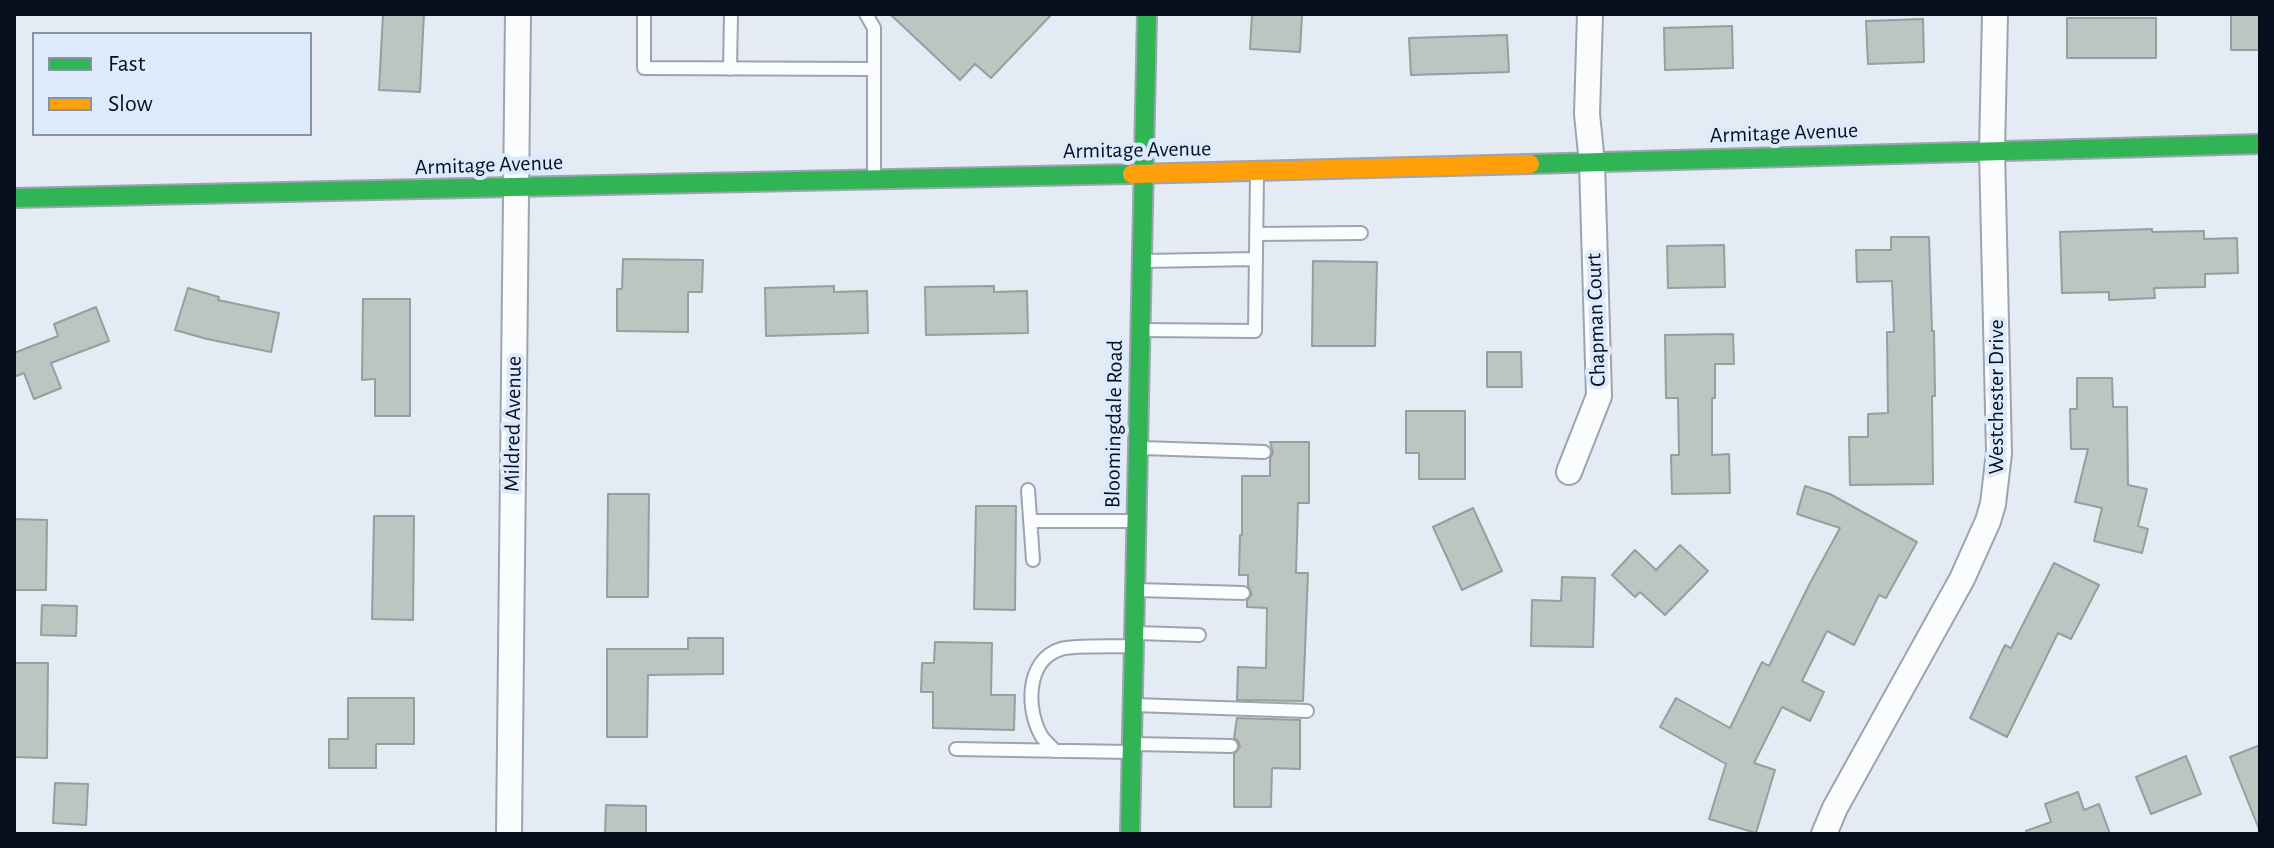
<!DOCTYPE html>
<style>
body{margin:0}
#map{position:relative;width:2274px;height:848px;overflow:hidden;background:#e4ebf4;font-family:"Alegreya Sans",sans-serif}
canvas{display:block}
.frame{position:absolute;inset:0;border:16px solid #050f1d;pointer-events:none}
.legend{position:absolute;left:32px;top:32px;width:280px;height:104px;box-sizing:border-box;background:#ddeafb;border:2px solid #8792a2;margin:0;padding:10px 14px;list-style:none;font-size:24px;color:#050f1d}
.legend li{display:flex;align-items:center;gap:16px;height:40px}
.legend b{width:40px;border:2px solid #8792a2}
</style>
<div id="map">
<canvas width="2274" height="848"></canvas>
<div class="frame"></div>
<ul class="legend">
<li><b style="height:10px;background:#30b455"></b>Fast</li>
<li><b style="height:10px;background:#ff9f0a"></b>Slow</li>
</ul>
</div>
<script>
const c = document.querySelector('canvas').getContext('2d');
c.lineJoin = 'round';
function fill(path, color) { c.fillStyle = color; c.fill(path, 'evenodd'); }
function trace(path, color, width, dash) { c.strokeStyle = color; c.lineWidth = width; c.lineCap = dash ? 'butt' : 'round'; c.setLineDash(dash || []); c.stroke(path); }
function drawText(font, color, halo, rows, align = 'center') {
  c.font = font + ' "Alegreya Sans",sans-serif'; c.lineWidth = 8; c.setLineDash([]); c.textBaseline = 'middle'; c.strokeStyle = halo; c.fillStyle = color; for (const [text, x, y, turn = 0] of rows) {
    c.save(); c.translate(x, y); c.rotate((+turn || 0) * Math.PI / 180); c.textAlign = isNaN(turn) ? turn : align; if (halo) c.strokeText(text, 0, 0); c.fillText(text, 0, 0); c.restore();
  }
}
const building = new Path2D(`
 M 383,14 L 424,14 L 420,92 L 379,90 Z
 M 890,14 L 1052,14 L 991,78 L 975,64 L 960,80 Z
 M 1252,14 L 1302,15 L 1300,52 L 1250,49 Z
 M 2231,14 L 2260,14 L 2260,50 L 2231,50 Z
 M 2067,18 L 2156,18 L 2156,58 L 2067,58 Z
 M 1923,19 L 1924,62 L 1868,64 L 1866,21 Z
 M 1732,26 L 1733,68 L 1665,70 L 1664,28 Z
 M 1507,35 L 1509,72 L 1411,75 L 1409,38 Z
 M 2152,229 L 2152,232 L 2204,231 L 2204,239 L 2237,238 L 2238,273 L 2205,274 L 2205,287 L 2154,288 L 2155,298 L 2109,300 L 2109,292 L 2062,293 L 2060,232 Z
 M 1891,237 L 1929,237 L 1932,331 L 1934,331 L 1935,396 L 1932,396 L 1933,484 L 1850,485 L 1849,437 L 1868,437 L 1868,414 L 1888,413 L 1887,332 L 1894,332 L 1892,281 L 1857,282 L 1856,250 L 1891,250 Z
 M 1724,245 L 1725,287 L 1668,288 L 1667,246 Z
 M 623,259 L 703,260 L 702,292 L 688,292 L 688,332 L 617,331 L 617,289 L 622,289 Z
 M 1313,261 L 1377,262 L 1375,346 L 1312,346 Z
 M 834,286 L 834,292 L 867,291 L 868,333 L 766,336 L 765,288 Z
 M 994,286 L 994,292 L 1027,291 L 1028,333 L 926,335 L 925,287 Z
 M 188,288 L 219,297 L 218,300 L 279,313 L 271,352 L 207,339 L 175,330 Z
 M 363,299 L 410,299 L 410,416 L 375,416 L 375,379 L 362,380 Z
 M 96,307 L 109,341 L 51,363 L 61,388 L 34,399 L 24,373 L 14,377 L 14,353 L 58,336 L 54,324 Z
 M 1733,334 L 1734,364 L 1715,364 L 1715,398 L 1712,398 L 1712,455 L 1729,454 L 1730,493 L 1672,494 L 1671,455 L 1679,455 L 1678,398 L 1666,398 L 1665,335 Z
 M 1487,352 L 1521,352 L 1522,387 L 1487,387 Z
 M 2077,378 L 2112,378 L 2113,407 L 2127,407 L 2128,485 L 2147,489 L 2138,526 L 2148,529 L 2142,553 L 2094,541 L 2102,508 L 2075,502 L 2088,449 L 2071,449 L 2070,409 L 2077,409 Z
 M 1406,411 L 1465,411 L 1465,479 L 1419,479 L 1419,453 L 1406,453 Z
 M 1270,442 L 1309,442 L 1309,503 L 1298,503 L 1296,573 L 1308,573 L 1303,701 L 1237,700 L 1238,667 L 1266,668 L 1267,608 L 1247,607 L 1247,601 L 1252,594 L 1248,586 L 1248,575 L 1239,575 L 1240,535 L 1242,535 L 1242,476 L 1270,476 L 1270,459 L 1273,452 Z
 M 1805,486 L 1830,494 L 1917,542 L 1886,598 L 1879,595 L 1854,645 L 1827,631 L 1802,681 L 1824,692 L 1810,721 L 1782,707 L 1754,763 L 1775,770 L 1756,833 L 1709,819 L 1726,764 L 1660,727 L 1676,698 L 1730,728 L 1762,662 L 1769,666 L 1809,585 L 1840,528 L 1797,514 Z
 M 608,494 L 649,494 L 648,597 L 607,597 Z
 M 976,506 L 1016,506 L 1015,610 L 974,609 Z
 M 1473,508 L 1502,571 L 1462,590 L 1433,527 Z
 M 374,516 L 414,516 L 413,620 L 372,619 Z
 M 14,519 L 47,520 L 46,590 L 14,590 Z
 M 1680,545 L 1708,571 L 1665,615 L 1640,592 L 1635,597 L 1612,575 L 1635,550 L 1656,570 Z
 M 2054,563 L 2099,585 L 2071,639 L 2058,633 L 2007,737 L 1970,718 L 2005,645 L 2011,648 Z
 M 1562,577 L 1595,578 L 1593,647 L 1531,646 L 1532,600 L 1561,601 Z
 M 42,605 L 77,606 L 76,636 L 41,635 Z
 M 688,638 L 723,638 L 723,674 L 648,675 L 647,737 L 607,737 L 607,649 L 688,649 Z
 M 935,642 L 992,643 L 991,695 L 1015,695 L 1014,730 L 933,728 L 933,692 L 921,692 L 922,663 L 934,663 Z
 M 14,663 L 48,663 L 47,758 L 14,757 Z
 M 348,698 L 414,698 L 414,744 L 376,744 L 376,768 L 329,768 L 329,739 L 348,739 Z
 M 1237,718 L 1300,720 L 1300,769 L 1272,768 L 1271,807 L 1234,807 L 1234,754 L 1240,747 L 1238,741 L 1234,738 Z
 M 2260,745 L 2260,829 L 2259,829 L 2230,757 Z
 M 2186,756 L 2201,794 L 2151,814 L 2136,777 Z
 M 55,783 L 88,784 L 86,825 L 53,823 Z
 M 2078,792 L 2084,810 L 2099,804 L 2110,834 L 2026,834 L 2026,831 L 2051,822 L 2045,804 Z
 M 606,805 L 646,806 L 646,834 L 605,834 Z`);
fill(building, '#bcc5c1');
trace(building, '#969f9b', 2);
const lane = new Path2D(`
 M 644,14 L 644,68 L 874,69
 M 866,14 L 874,28 L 874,175
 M 730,69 L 731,14
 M 1256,234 L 1361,233
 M 1143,261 L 1256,259
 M 1141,330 L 1255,331 L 1257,175
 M 1141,448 L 1264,452
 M 1028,490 L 1033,560
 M 1030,521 L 1135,521
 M 1138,590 L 1243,593
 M 1137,633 L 1199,635
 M 1135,705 L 1307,711
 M 1135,744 L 1231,746
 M 956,749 L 1129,752
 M 1055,751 C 1051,746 1046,742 1042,737 C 1026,711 1025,660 1061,649 C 1074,645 1115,647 1131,646`);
const street = new Path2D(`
 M 1569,472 L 1599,396 L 1592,163 L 1587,114 L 1590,14
 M 509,834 L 518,14
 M 1824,834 L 1835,808 L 1962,579 L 1988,521 L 1993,504 L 1999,453 L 1992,151 L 1995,14`);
const fast = new Path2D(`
 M 1530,164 L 2260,144
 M 14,198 C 387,191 759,180 1132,174
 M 1130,834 L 1147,14`);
const slow = new Path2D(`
 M 1132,174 L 1530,164`);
trace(lane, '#9ca4af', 16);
trace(street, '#9ca4af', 28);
trace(fast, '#9ca4af', 22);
trace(slow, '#9ca4af', 22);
trace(lane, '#fbfcfd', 12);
trace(street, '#fbfcfd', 24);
trace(fast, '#30b455', 18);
trace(slow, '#ff9f0a', 18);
drawText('22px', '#050f1d', '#ddeafb', [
 ["Armitage Avenue",1784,133,-2],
 ["Armitage Avenue",1137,150,-1],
 ["Armitage Avenue",489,165,-2],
 ["Chapman Court",1596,320,-92],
 ["Westchester Drive",1996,397,-90],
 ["Mildred Avenue",513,424,-89],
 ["Bloomingdale Road",1114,424,-89]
]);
</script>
